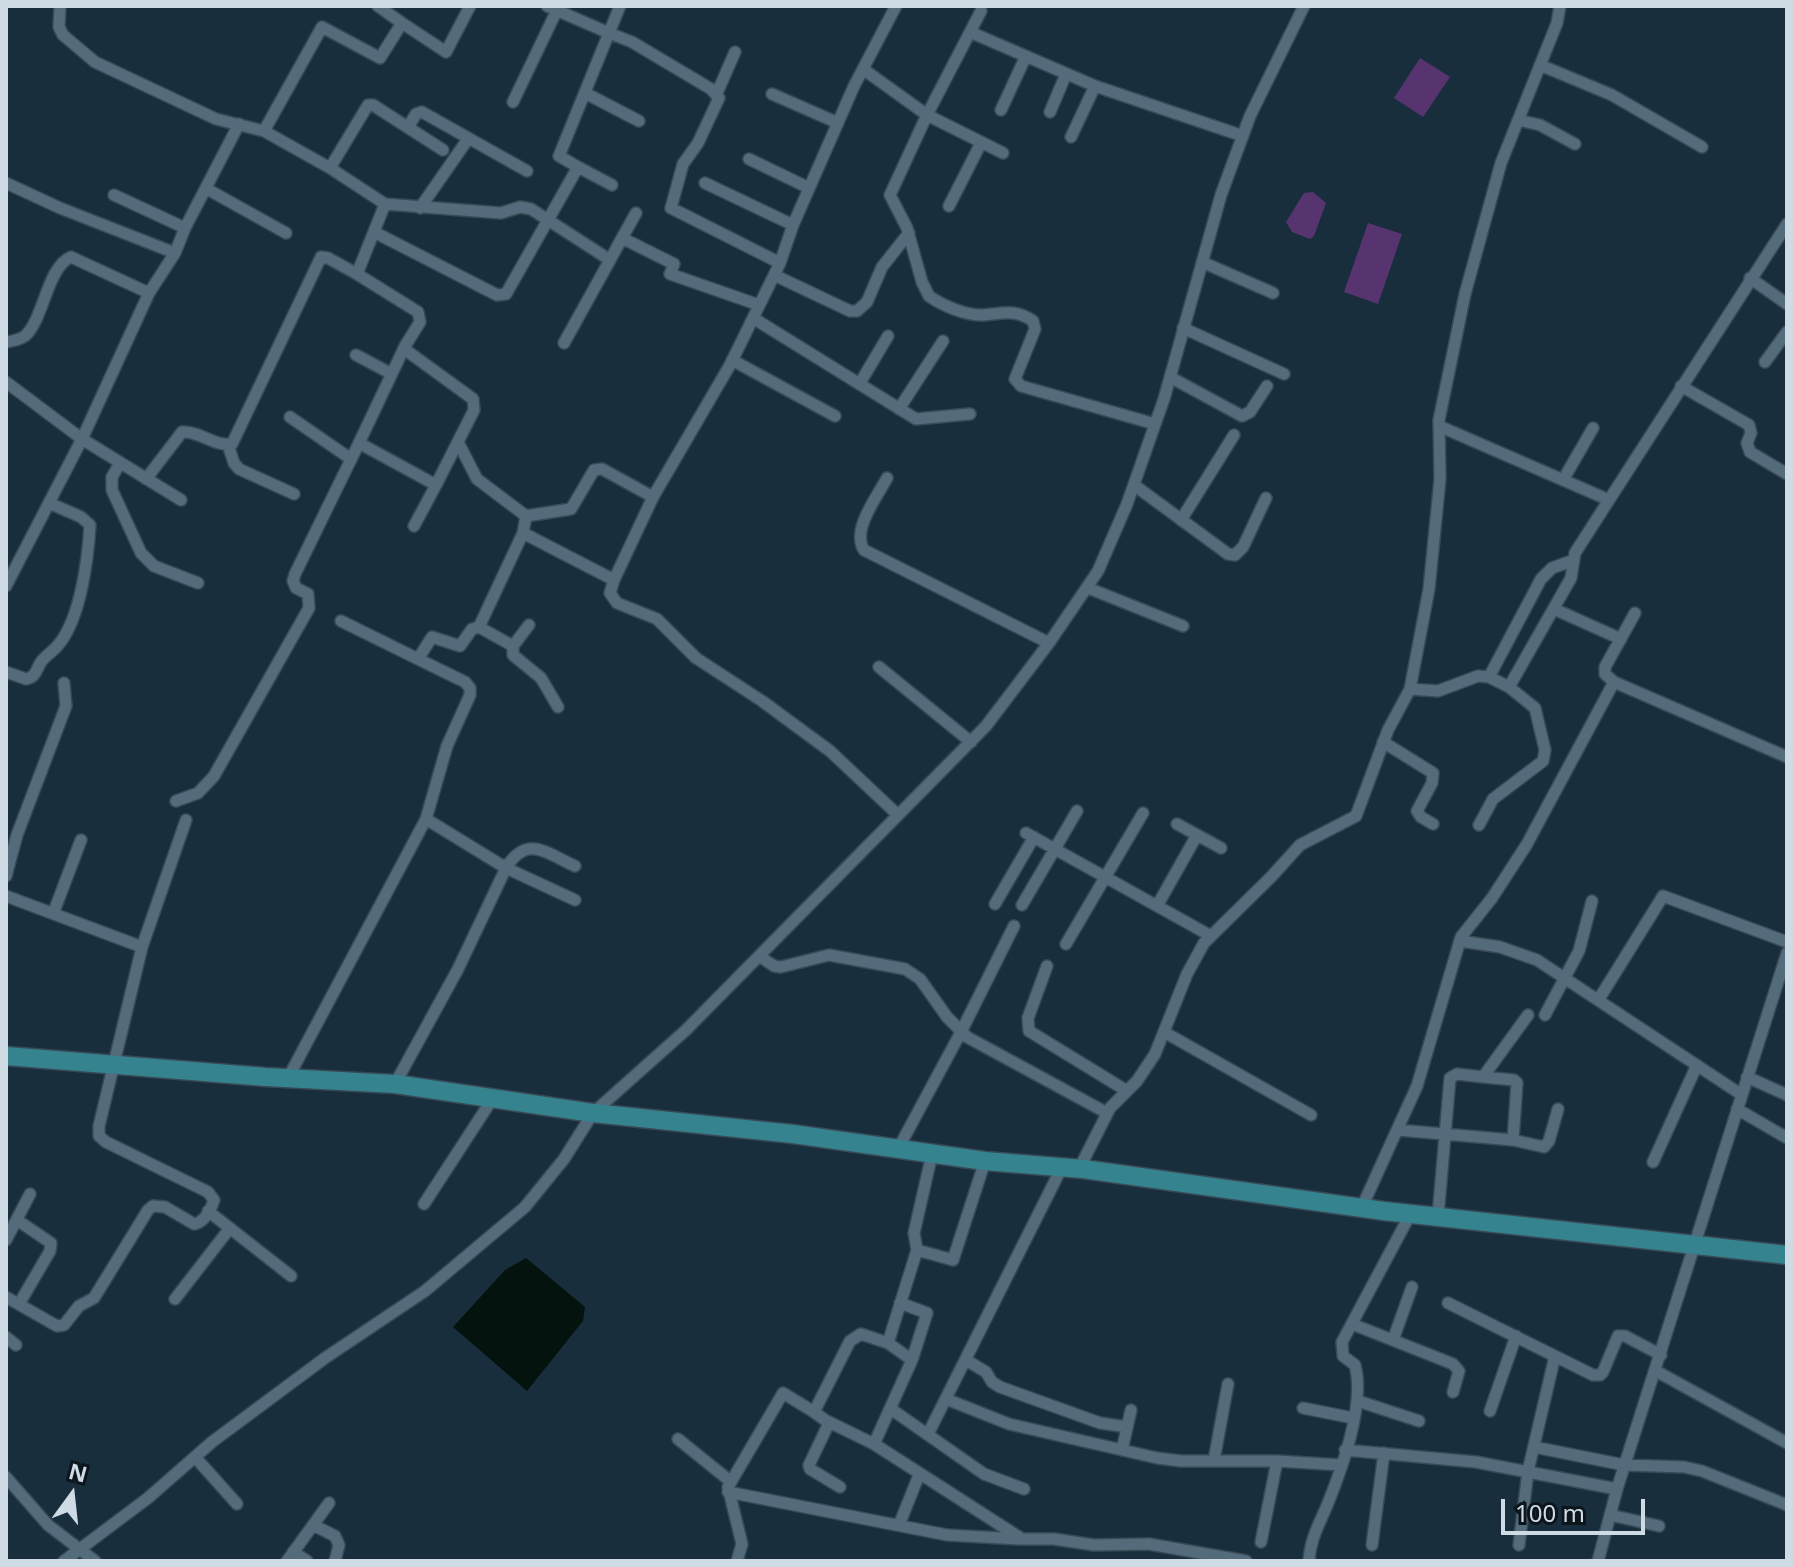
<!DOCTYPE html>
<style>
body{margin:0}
#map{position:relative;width:1793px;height:1567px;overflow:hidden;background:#182e3d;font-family:"Noto Sans",sans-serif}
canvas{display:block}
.frame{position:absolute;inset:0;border:8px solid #cedbe4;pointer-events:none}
.north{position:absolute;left:32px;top:1455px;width:80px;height:80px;-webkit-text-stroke:6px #0c151c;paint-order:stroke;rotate:15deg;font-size:22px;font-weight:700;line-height:32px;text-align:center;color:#cedbe4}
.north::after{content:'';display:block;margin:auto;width:28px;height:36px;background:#cedbe4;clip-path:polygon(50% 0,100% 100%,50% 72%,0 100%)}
.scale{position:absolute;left:1501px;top:1499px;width:144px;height:36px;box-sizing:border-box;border:4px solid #cedbe4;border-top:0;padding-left:10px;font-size:24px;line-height:28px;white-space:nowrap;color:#cedbe4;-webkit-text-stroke:6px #0c151c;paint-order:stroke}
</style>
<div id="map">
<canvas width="1793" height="1567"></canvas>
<div class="frame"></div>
<div class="north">N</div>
<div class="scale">100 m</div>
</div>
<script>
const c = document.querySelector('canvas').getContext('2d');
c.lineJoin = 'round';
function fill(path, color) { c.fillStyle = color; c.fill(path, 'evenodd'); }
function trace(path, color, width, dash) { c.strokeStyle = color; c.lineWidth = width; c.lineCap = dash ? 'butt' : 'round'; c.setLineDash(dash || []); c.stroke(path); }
fill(new Path2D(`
 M 1420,58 L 1450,77 L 1423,117 L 1394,98 Z
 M 1313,192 L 1326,203 L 1314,236 L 1310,239 L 1292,232 L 1286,222 L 1304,193 Z
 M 1368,223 L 1402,234 L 1378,304 L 1344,292 Z`), '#57346f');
fill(new Path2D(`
 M 526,1258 L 585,1307 L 583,1321 L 527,1391 L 453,1327 L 505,1270 Z`), '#04130e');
const minor = new Path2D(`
 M 60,6 L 59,27 L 63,35 L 95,62 L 216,119 L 264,131 L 330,168 L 385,204 L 501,213 L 520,207 L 531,209 L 610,260 L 622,238 L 674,264 L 670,274 L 759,305
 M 378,6 L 402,23
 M 620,6 L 609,33 L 632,42 L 711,89 L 719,98 L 698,143 L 683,164 L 671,208 L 780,263
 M 981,11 L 927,115 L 1003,153
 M 970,32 L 1095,86 L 1243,136
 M 1540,65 L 1612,95 L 1702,147
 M 863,69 L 927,115 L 890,195 L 907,228 L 922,282 L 929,296 C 943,306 967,316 984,315 C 1004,313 1016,309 1033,321 L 1035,329 L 1015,379 L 1021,386 L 1155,424
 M 717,93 L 735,52
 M 587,94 L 639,121
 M 772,94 L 838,123
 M 513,102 L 557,10
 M 1001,110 L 1026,56
 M 1050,112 L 1066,74
 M 1518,120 L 1540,125 L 1575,144
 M 408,127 L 416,114 L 422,112 L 527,171
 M 264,131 L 322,27 L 380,58 L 402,23 L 446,52 L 470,6
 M 1071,137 L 1095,86
 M 749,159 L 809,188
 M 578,167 L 612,185
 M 330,168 L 368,105 L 373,105 L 443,150
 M 6,183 L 60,208 L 175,253
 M 705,183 L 793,225
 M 207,189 L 286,233
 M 114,195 L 185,228
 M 949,206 L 981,143
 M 420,208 L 468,139
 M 374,232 L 497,295 L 506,294 L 578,167 L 559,156 L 609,33 L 547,6
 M 622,238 L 636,213
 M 1202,262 L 1273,293
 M 774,275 L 850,311 L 857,311 L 867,302 L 882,267 L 909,233
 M 1750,278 L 1787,304
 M 753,318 L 916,419 L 970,414
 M 1183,328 L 1284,374
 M 6,342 C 13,341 19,340 25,336 C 44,319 47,267 71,257 L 149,293
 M 564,343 L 610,260
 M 356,355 L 390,373
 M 732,360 L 835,416
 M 1765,362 L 1787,332
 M 1170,377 L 1242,416 L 1250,412 L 1267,386
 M 6,382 L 82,439 L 181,500
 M 860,383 L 888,336
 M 1681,386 L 1749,425 L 1751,433 L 1747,443 L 1750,452 L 1787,474
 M 899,409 L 943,341
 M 290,417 L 351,459
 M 1439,426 L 1609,500 L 1575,553 L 1571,578 L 1509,687
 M 359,443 L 405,346
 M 459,444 L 477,479 L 526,516 L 523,533 L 614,580 L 610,593 L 617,603 L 657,619 L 696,658 L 762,701 L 830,751 L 898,815
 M 228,445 L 234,463 L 239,469 L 294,494
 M 120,463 L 112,477 L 112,490 L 141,553 L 154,566 L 198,583
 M 887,478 C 877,497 851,530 864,550 L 1049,643
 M 146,479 L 182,432 C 200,431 215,447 232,444 L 321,257 L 328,258 L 357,274
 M 1563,480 L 1593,428
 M 1134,485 L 1228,554 L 1235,555 L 1243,547 L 1266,498
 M 1609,500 L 1787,224
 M 526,516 L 571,509 L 594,470 L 602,469 L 653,497
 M 1181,520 L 1234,435
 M 414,526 L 436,485
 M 614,580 L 653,497 L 730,365 L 780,263 L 793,225 L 854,86 L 896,6
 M 6,586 L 82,439 L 149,293 L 175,253 L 185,228 L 239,124
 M 1088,588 L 1183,626
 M 1554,609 L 1621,639
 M 341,621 L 418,659
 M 479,627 L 513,646 L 529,625
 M 513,646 L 513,655 L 541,678 L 558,707
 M 879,667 L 971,742
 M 6,672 L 26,679 C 36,677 36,670 41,662 C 46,655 54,651 59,644 C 81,617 88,558 90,525 L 81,517 L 49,503
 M 1489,677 L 1541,579 L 1552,568 L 1574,560
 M 1614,682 L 1605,674 L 1605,667 L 1635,613
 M 1410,689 L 1438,691 L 1478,676 L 1489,677 L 1509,687 L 1535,708 L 1545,750 L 1543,761 L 1493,799 L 1479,825
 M 1383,742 L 1433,773 L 1432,783 L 1417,811 L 1421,817 L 1433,824
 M 176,801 L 198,793 L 214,776 L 309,608 L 308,594 L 296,588 L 293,581 L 295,574 L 359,443 L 436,485 L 474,410 L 473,399 L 407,351 L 405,346 L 420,322 L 418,312 L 357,274 L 385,204
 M 1177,824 L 1221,848
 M 1026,833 L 1211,936
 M 6,876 L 17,835 L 66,706 L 64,683
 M 6,896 L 142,947
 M 575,900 L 506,868 C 527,834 546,853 575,866
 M 995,904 L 1034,837
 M 1022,905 L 1077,811
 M 1157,906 L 1197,835
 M 53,914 L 81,840
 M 1460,941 L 1500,947 L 1537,960 L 1742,1095
 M 1066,944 L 1143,813
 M 759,956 L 774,966 L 781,967 L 829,955 L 905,969 L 920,979 L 947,1017 L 967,1037 L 1107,1113
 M 1047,966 L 1028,1018 L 1029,1031 L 1127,1091
 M 1599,999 L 1663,896 L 1787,942
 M 1545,1015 L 1579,951 L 1592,901
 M 1164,1032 L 1311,1115
 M 1483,1077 L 1514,1080 L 1517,1083 L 1513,1140
 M 1747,1077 L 1787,1095
 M 288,1078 L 426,819
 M 395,1084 L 458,969 L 506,868 L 426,819 L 447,746 L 470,695 L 470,688 L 465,682 L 418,659 L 432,637 L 460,646 L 472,629 L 479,627 L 523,533
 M 1737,1109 L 1787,1138
 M 1398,1130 L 1513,1140 L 1544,1147 L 1549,1141 L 1558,1109
 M 898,1149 L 961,1032 L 1014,926
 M 985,1161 L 953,1260 L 917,1250 L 888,1343 L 912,1360 L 874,1444 L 1022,1539 L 1054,1539 L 1094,1545 L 1149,1544 L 1246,1561
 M 1653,1162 L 1697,1065
 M 1079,1169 L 1110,1108 L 1137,1081 L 1155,1054 L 1187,974 L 1204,943 L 1272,876 L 1300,845 L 1356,816 L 1388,730 L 1410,689 L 1429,589 L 1440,479 L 1439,420 L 1465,294 L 1501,163 L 1557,23 L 1560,6
 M 424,1204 L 493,1098
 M 1362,1207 L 1417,1086 L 1461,937 L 1492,898 L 1527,844 L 1614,682 L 1787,757
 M 208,1211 L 291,1276
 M 1438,1216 L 1450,1078 L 1457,1074 L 1483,1077 L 1528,1015
 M 17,1220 L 51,1243 L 50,1251 L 19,1304
 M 6,1240 L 30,1194
 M 917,1250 L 914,1233 L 932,1154
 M 6,1297 L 57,1326 L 64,1325 L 79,1306 L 94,1298 L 148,1210 L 153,1206 L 165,1207 L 194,1224 C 205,1222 211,1209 214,1200 L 208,1192 L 106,1142 L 99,1136 L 99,1126 L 142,947 L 186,820
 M 175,1299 L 230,1228
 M 900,1303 L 927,1313 L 912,1360
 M 1448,1303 L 1593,1375 L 1600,1375 L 1603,1372 L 1618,1336 L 1625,1336 L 1661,1355
 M 1352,1324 L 1453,1364 L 1459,1371 L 1453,1392
 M 6,1337 L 16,1345
 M 1393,1340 L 1412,1287
 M 966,1360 L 986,1372 L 992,1382 L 1000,1387 L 1100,1423 L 1127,1427
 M 1656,1371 L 1787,1443
 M 946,1399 L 1009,1424 L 1157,1458 L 1181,1461 L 1277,1461 L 1341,1465
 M 1358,1401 L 1419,1421
 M 1303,1408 L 1353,1418
 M 891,1409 L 984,1474 L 1024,1489
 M 1490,1411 L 1516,1336
 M 814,1412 L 829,1423 L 809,1465 L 810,1469 L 840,1487
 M 827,1421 L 874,1444
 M 928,1434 L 1062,1167
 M 678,1439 L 730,1481
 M 1534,1447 L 1624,1465 L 1684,1467 L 1702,1471 L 1787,1505
 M 1122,1450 L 1131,1410
 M 1345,1450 L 1476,1462 L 1617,1489
 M 195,1457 L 237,1504
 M 1214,1460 L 1228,1384
 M 6,1477 L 48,1525 L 95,1561
 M 728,1492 L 947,1535 L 1019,1539
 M 1610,1515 L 1659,1526
 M 313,1525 L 335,1536 L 339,1545 L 335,1561
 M 899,1525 L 919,1475
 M 1261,1542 L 1277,1461
 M 1372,1545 L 1384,1453
 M 1519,1545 L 1528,1471 L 1555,1356
 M 293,1552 L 307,1561
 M 64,1561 L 148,1498 L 212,1442 L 325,1358 L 425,1291 L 525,1207 L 564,1159 L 593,1113 L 686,1030 L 986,726 L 1049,643 L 1098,571 L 1127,504 L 1164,399 L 1221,195 L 1250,116 L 1304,6
 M 287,1561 L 329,1503
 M 737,1561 L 742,1544 L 728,1487 L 783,1393 L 814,1412 L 850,1341 L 861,1334 L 888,1343
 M 1309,1561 C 1310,1539 1320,1523 1328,1503 C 1343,1466 1365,1403 1355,1365 L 1343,1356 L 1342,1342 L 1411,1213
 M 1598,1561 L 1617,1489 L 1787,953`);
const primary = new Path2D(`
 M 6,1056 L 266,1077 L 395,1084 L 593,1113 L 793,1134 L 985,1161 L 1083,1169 L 1384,1211 L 1787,1255`);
trace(minor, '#374955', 14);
trace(primary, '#374955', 21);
trace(minor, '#536b7b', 11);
trace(primary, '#368390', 18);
</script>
